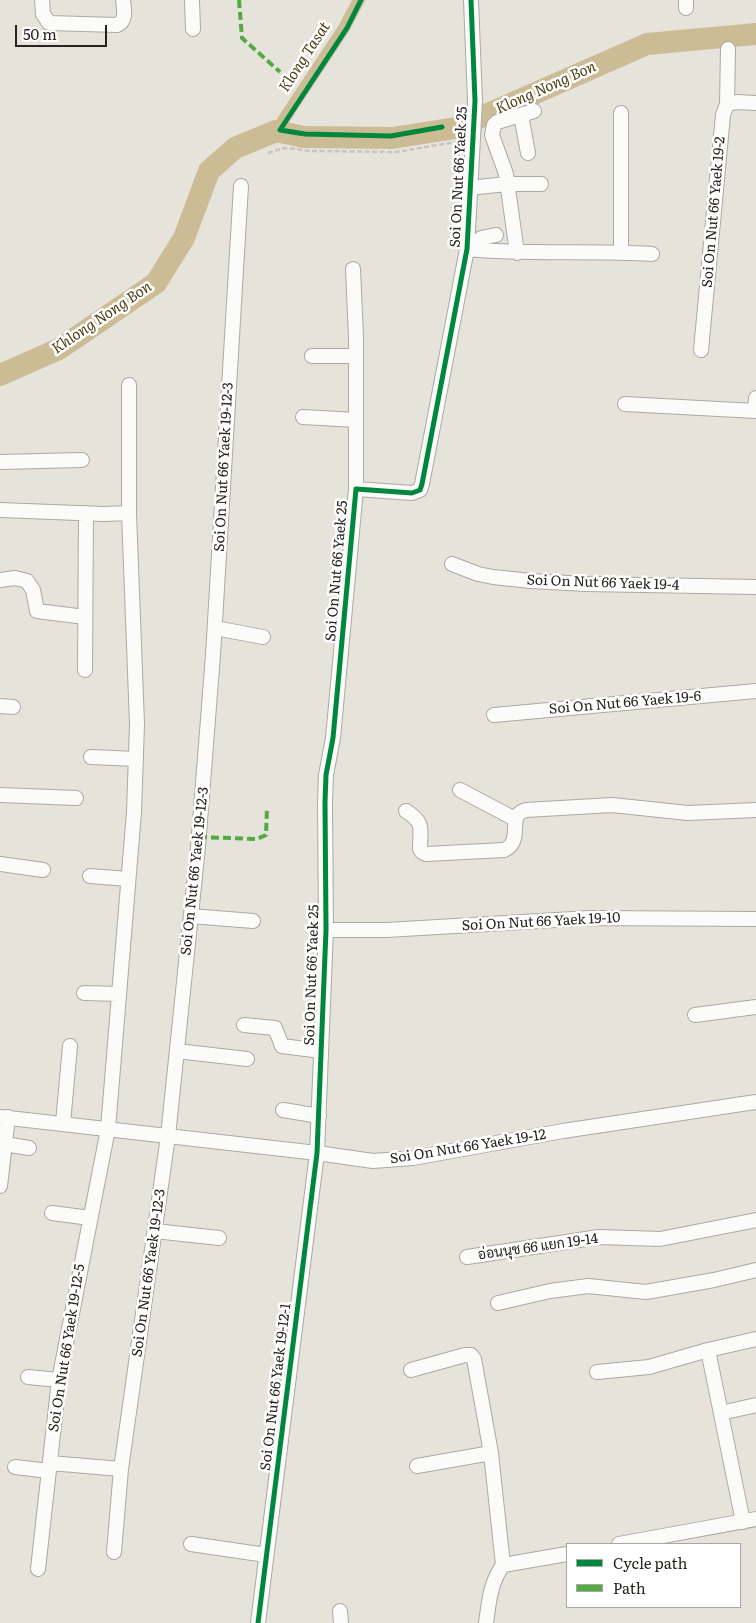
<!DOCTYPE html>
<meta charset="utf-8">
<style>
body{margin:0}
#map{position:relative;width:756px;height:1623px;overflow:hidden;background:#e6e3db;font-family:Literata,serif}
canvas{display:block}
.legend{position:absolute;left:566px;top:1543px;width:175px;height:65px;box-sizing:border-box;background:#fff;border:1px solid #a9a7a5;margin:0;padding:6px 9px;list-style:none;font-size:15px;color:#27241f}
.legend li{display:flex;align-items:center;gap:10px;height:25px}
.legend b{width:25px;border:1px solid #a9a7a5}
.scale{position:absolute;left:15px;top:25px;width:92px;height:22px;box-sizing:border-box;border:2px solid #27241f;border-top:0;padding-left:6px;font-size:15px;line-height:18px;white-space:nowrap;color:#27241f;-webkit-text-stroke:4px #fff;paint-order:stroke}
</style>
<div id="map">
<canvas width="756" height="1623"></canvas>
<ul class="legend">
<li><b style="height:6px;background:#00873e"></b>Cycle path</li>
<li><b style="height:6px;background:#53aa43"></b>Path</li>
</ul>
<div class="scale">50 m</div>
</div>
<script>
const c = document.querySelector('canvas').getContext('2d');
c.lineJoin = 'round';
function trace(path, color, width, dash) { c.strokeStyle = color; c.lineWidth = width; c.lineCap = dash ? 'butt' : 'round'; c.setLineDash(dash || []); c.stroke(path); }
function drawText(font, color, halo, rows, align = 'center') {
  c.font = font + ' Literata,Sarabun,serif'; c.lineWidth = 5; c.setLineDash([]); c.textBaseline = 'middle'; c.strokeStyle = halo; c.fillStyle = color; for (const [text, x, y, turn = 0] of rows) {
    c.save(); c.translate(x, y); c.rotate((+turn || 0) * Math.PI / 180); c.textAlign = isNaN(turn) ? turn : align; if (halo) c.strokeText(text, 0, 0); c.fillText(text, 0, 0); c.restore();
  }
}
trace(new Path2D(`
 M 276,131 L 344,28 L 359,0`), '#ccbc96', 12);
trace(new Path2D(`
 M 0,375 L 59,349 L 156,283 L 184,238 L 209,171 L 235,148 L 276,131 L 304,137 L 392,138 L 456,128 L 647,44 L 756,34`), '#ccbc96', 22);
const minor = new Path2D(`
 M 42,0 L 43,14 L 49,23 L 117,25 C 127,21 124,9 123,0
 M 192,0 L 193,29
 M 686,8 L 686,0
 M 727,104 L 728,49
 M 621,113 L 621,252
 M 521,115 L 528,153
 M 478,187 L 507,184 L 541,184
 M 467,249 C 529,255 590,250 652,254
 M 473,249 L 481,238 L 496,235
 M 517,253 L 506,174 L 492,135 L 494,125 L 497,122 L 534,111
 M 353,269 L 356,337 L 356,489
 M 701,350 L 723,115 L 727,104 L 737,102 L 756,103
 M 312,356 L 356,356
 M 625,404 L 756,411
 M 755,411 L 756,398
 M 303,417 L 356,420
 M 0,462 L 82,460
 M 0,510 L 104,514 L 129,513
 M 452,564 L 478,574 L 493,577 L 531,581 L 586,584 L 756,587
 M 0,580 L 15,578 L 27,581 L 33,590 L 37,611 L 85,617
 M 215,628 L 263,637
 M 85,670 L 86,513
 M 0,706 L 13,707
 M 494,715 L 756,691
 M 91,757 L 136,759
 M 460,790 L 515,819
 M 0,795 L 76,798
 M 406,811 C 425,823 420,829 420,849 L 422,852 L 426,854 L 504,850 C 525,841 505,815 526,810 L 612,805 L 688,813 L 756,810
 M 0,864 L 43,870
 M 90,876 L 128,879
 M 191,916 L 253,921
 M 326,930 L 387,930 L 590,918 L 756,919
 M 84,993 L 119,994
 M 695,1015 L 756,1007
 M 244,1025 L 275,1028 L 282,1046 L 321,1051
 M 177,1051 L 247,1059
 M 283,1110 L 319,1116
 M 0,1117 L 317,1153 L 373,1161 L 413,1158 L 563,1131 L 756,1102
 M 63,1123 L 70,1046
 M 5,1144 L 29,1148
 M 0,1186 L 8,1117
 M 52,1213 L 90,1218
 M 155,1231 L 219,1238
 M 467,1257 L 599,1237 L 660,1239 L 756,1220
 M 498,1303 L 550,1291 L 588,1286 L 646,1292 L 714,1280 L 756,1270
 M 411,1370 L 465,1355 L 471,1355 L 474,1359 L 491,1453 L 503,1565
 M 597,1372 L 649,1367 L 708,1350
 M 28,1377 L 59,1380
 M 721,1413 L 756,1405
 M 50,1463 L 121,1469
 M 417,1466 L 491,1453
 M 15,1467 L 49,1471
 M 743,1522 L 708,1350 L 756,1339
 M 191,1544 L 266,1555
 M 619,1544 L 756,1519
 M 114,1552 L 121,1469 L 168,1136 L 198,847 L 213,655 L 241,186
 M 38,1569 L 59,1380 L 108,1129 L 134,812 L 137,724 L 129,513 L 129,385
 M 340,1611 L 341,1623
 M 258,1623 L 317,1153 L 326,930 L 325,802 L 326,775 L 333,738 L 356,489 L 412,493 L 420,490 L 422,484 L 467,249 L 475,101 L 471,0
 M 486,1623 C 489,1602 490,1583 503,1565 L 567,1554`);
trace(minor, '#aca9a3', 16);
trace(new Path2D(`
 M 268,153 L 284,148 L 313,151 L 396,152 L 461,141`), '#c7c5c3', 2.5, [5, 2.5]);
trace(minor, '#fbfbfa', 14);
trace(new Path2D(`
 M 239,0 L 242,38 L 280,72
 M 199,837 L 257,839 L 266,835 L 267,808`), '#53aa43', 4, [8, 4]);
trace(new Path2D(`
 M 361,0 L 347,28 L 280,130 L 305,134 L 391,136 L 442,127
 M 258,1623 L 317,1153 L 326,930 L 325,802 L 326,775 L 333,738 L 356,489 L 412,493 L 420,490 L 422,484 L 467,249 L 475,101 L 471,0`), '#00873e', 5);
drawText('14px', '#27241f', '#fff', [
 ["Soi On Nut 66 Yaek 25",459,177,-87],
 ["Soi On Nut 66 Yaek 19-2",714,212,-85],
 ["Soi On Nut 66 Yaek 19-12-3",224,467,-87],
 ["Soi On Nut 66 Yaek 25",337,571,-85],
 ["Soi On Nut 66 Yaek 19-4",603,583,2],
 ["Soi On Nut 66 Yaek 19-6",625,703,-5],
 ["Soi On Nut 66 Yaek 19-12-3",195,871,-84],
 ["Soi On Nut 66 Yaek 19-10",541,922,-3],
 ["Soi On Nut 66 Yaek 25",312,975,-88],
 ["Soi On Nut 66 Yaek 19-12",468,1147,-9],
 ["อ่อนนุช 66 แยก 19-14",538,1247,-8],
 ["Soi On Nut 66 Yaek 19-12-3",149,1273,-82],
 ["Soi On Nut 66 Yaek 19-12-5",67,1348,-81],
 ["Soi On Nut 66 Yaek 19-12-1",276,1387,-83]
]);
drawText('italic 15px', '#504017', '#fff', [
 ["Klong Tasat",305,57,-57],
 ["Klong Nong Bon",546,88,-24],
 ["Khlong Nong Bon",102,318,-34]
]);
</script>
